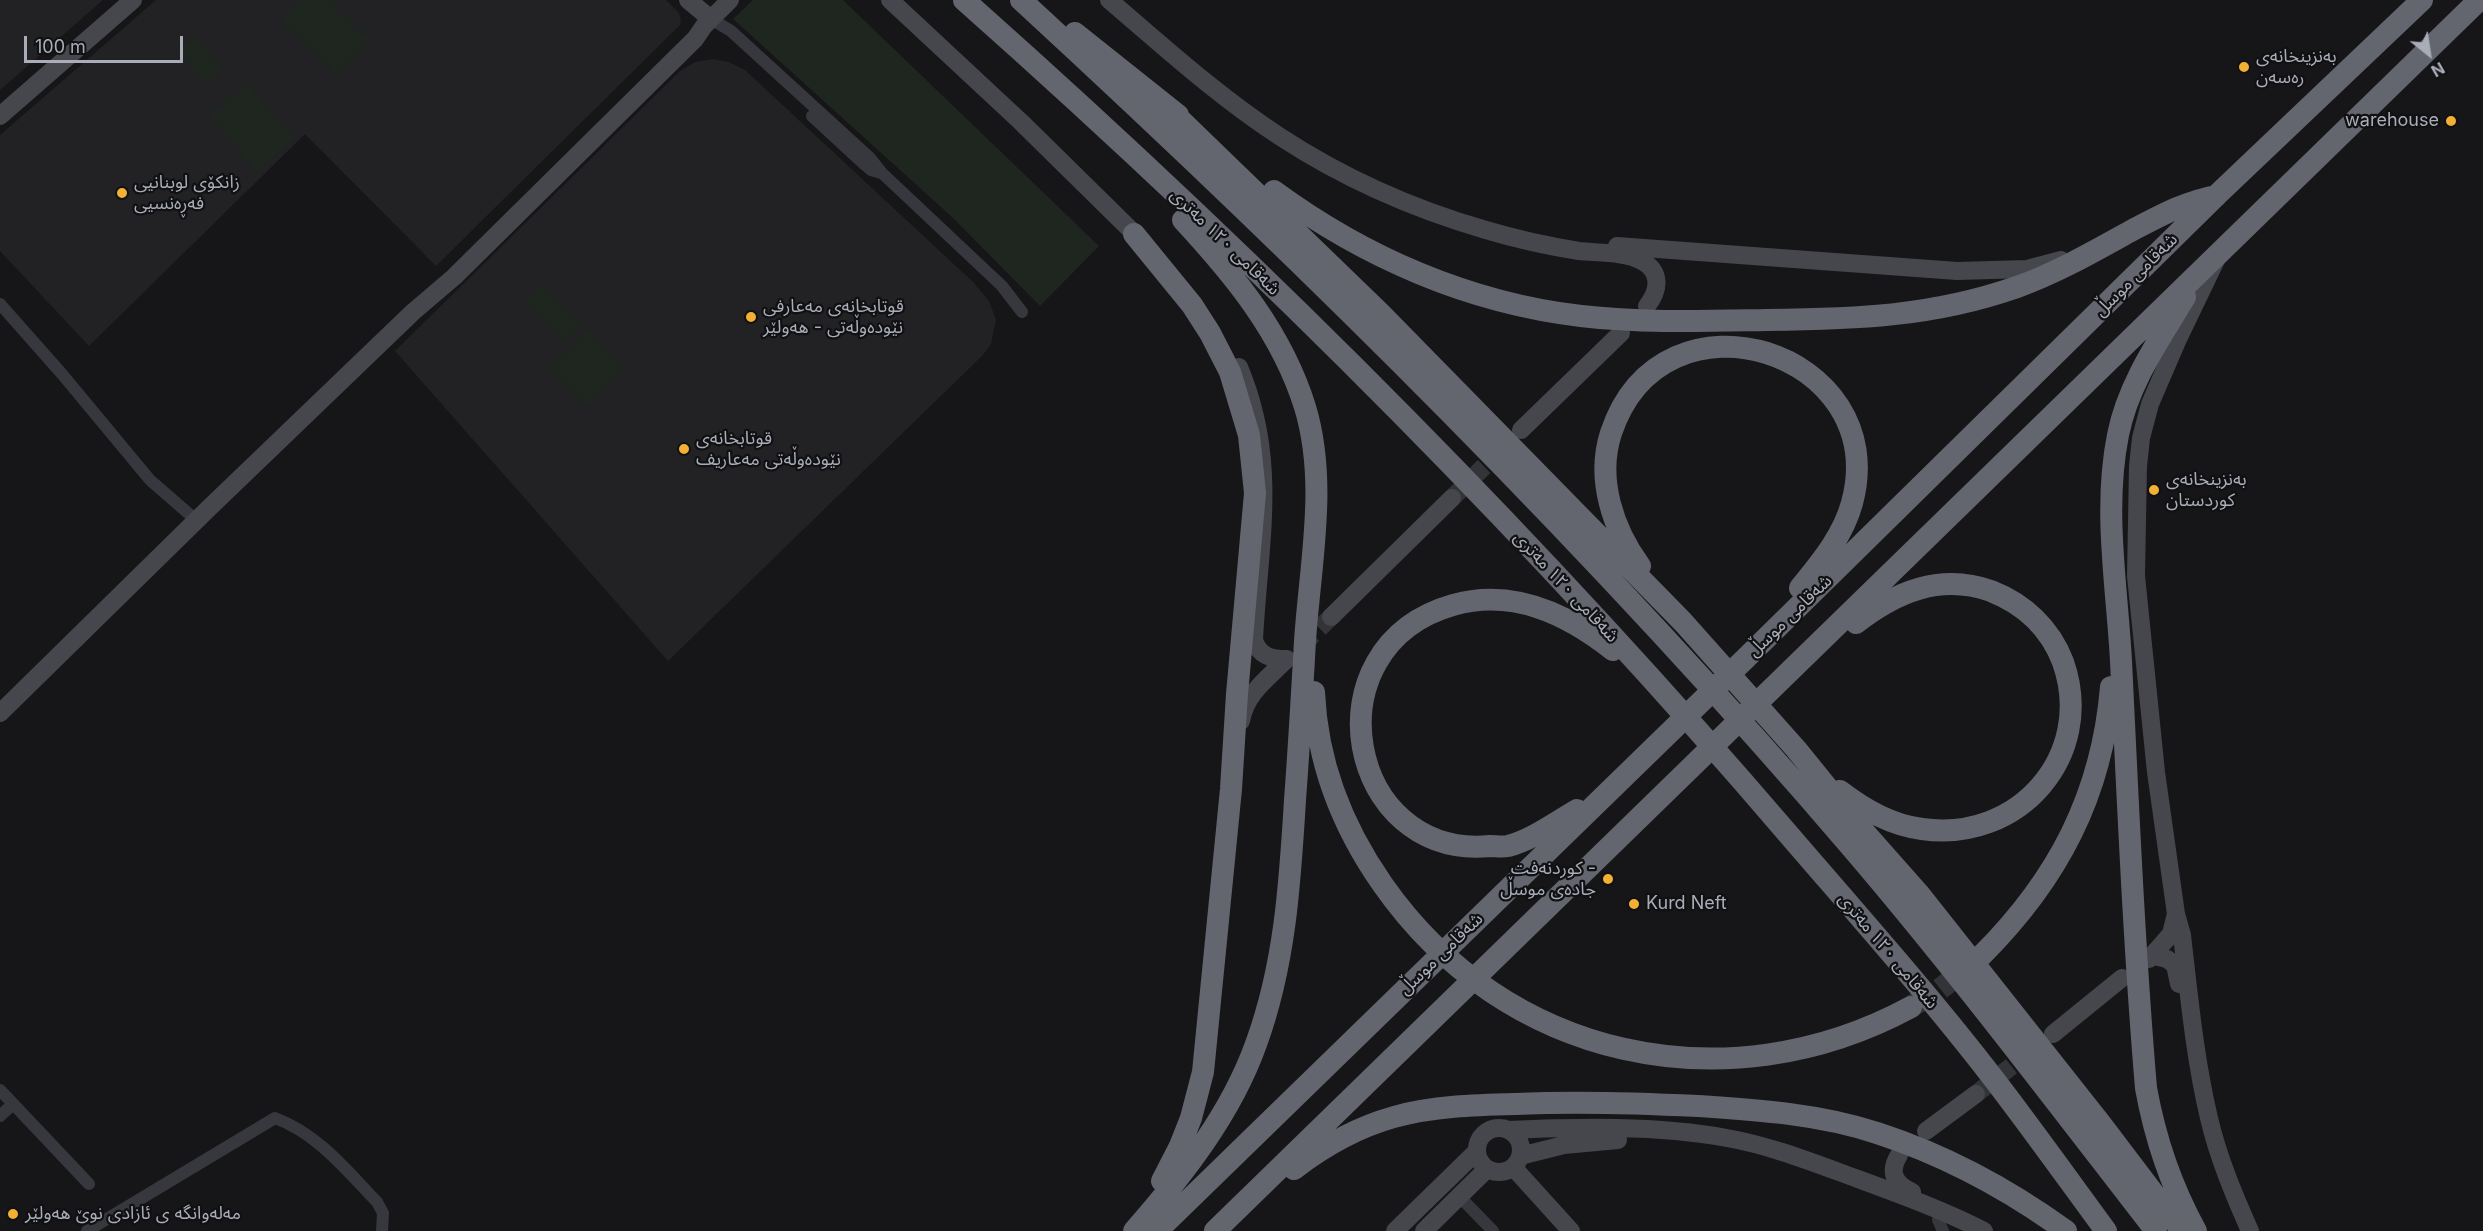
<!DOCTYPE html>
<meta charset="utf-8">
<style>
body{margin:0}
#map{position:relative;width:2483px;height:1231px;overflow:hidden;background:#161618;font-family:Inter,sans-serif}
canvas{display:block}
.north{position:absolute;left:2399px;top:24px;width:60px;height:60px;-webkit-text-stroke:4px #111113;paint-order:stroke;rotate:150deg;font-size:16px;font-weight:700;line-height:24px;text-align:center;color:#a8adb8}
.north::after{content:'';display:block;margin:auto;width:21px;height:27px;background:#a8adb8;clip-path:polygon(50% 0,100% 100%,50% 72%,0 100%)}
.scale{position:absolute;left:24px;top:36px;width:159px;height:27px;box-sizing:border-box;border:3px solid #a8adb8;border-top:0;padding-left:8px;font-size:18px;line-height:21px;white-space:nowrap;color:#a8adb8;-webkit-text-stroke:4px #111113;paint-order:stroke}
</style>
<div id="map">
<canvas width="2483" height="1231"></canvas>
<div class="north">N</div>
<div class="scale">100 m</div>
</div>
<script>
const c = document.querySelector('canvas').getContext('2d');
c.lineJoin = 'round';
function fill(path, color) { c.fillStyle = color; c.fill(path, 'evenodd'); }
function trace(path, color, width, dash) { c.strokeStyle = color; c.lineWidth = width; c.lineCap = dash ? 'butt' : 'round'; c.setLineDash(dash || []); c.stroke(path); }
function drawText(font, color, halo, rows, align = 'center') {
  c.font = font + ' Inter,"Noto Sans Arabic",sans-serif'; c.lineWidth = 4.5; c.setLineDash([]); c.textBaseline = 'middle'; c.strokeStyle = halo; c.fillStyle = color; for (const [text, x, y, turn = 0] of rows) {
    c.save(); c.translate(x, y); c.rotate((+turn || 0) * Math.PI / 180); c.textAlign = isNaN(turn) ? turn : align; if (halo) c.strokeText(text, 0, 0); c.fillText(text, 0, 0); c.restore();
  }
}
fill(new Path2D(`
 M 0,0 L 103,0 L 0,90 Z
 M 156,0 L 666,0 L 679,13 L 681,21 L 680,25 L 436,266 L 305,134 L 89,346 L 0,251 L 0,135 Z
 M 713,59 L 729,62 L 745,70 L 973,282 L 989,301 L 996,320 L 991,344 L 983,355 L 668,661 L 395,351 L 680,71 L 695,62 Z`), '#222225');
fill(new Path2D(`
 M 300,0 L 328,0 L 370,41 L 336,74 L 281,18 Z
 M 753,0 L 843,0 L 1099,246 L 1040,306 L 952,217 L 733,19 Z
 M 195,36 L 224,70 L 206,85 L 178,51 Z
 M 247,84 L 294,139 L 257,171 L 210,116 Z
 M 543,284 L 581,322 L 563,340 L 525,302 Z
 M 589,329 L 627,368 L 588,406 L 550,368 Z`), '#1e261f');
trace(new Path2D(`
 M 1452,498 L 1503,448
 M 1300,647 L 1331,617
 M 1976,1094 L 2031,1051`), '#333438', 18, [18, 9]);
trace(new Path2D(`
 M 1912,1006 L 1940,989 L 1971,965`), '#333438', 22, [22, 11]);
trace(new Path2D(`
 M 711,19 L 731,31 L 870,158 L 882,173 L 1002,286 L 1022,312
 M 812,116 L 864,164 L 871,170 L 881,173
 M 0,304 L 62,374 L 150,480 L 196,520
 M 0,1090 L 89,1184
 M 0,1116 L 13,1104
 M 1459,1196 L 1493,1231
 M 1938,1220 L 1943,1231
 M 87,1231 L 275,1118 C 318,1134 346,1170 377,1202 L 383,1213 L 382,1231`), '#37383d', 12);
trace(new Path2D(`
 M 688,0 L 711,19
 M 890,0 L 1021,122 L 1144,243
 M 1109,0 C 1164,47 1219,97 1279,136 C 1343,178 1413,209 1486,230 C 1516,239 1548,246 1579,251 C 1598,253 1625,252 1642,261 C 1662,272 1659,291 1647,306
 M 0,116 L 133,0
 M 1617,246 L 1957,271 L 2027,269 L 2061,260
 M 2216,260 L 2178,339 L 2150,404 L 2141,438 L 2138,466 L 2136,576 L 2156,772 L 2176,914 L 2182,935 C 2189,996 2195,1059 2209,1118 C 2218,1157 2234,1195 2250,1231
 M 1239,367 C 1279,462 1259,541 1254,640 C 1259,656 1271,659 1287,659
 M 1521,430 L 1621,333
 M 1331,617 L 1452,498
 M 0,713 L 208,509 L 413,312 L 454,277 L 695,39 L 704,26 L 730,0
 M 1241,721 C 1246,693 1267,679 1287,659
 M 2154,956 L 2167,959 L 2175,965 L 2179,984
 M 2149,959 L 2171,934 L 2176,914
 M 2053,1034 L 2122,978
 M1477 1150a22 22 0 1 1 44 0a22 22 0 1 1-44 0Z
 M 1508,1130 C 1579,1127 1656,1125 1727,1138 C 1772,1146 1814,1163 1858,1179 C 1901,1195 1943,1210 1984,1231
 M 1926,1131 L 1976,1094
 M 1899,1155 C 1888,1173 1895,1184 1912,1192
 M 1520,1156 L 1564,1145 L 1618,1140
 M 1513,1167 L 1571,1231
 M 1395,1231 L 1476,1152
 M 1424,1231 L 1487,1169`), '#45474d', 18);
trace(new Path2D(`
 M 964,0 C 1257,260 1535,538 1789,835 C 1863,921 1938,1005 2006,1095 C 2040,1140 2073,1186 2106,1231
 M 1021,0 C 1312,268 1594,547 1852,848 C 1958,972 2056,1102 2156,1231
 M 1075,33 L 1178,115
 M 1166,106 L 1382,315 L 1683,622 L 1796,749 L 1851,817 L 1920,895 L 2101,1124 L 2182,1231
 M 1274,191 C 1364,257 1469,303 1581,316 C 1642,323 1704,321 1766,320 C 1854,319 1931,317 2017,287 C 2056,273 2093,252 2129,232 C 2158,217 2184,202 2216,196
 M 1134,234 L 1192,305 L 1210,333 L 1230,372 L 1249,435 L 1255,493 L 1237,694 L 1231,789 L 1203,1072 L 1191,1118 L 1180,1146 L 1162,1181
 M 2185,297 C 2159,340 2128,384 2118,435 C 2103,510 2117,586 2121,661 C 2128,804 2134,946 2146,1088 C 2155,1138 2171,1186 2196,1231
 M 1640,566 C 1613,529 1596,479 1611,433 C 1663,277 1893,352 1852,503 C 1843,536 1821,562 1800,588
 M 1314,692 C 1317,762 1343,828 1383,885 C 1505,1059 1726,1107 1911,1007
 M 1840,791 C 1865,810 1891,825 1922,829 C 2018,843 2096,756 2063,662 C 2050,628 2024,604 1991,591 C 1940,573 1896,592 1856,623
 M 1577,810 C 1556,822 1532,840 1508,846 C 1502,847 1496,846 1490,846 C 1347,860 1306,647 1453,605 C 1512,588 1566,613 1613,650
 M 1982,955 C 2058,879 2102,795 2111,687
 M 1294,1169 C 1324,1146 1358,1127 1394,1117 C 1433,1106 1476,1105 1516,1104 C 1577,1101 1637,1103 1698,1106 C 1758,1110 1819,1114 1877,1133 C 1945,1155 2008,1189 2066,1231
 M 1134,1231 C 1183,1175 1231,1114 1256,1044 C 1285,965 1290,883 1295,800 C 1299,747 1302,694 1305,641 C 1310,564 1328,483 1305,407 C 1282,333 1234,275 1183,220
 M 1157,1231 L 1746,658 L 2219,193 L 2422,0
 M 1215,1231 L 2479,0`), '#63666e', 22);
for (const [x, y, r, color] of [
 [2244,67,6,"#f2b134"],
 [2451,121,6,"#f2b134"],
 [122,193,6,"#f2b134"],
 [751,317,6,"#f2b134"],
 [684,449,6,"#f2b134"],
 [2154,490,6,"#f2b134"],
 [1608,879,6,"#f2b134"],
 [1634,904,6,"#f2b134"],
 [13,1214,6,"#f2b134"]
]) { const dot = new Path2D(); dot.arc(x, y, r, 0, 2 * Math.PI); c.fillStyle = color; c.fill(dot); trace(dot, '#111113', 2); }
drawText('18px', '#a8adb8', '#111113', [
 ["بەنزینخانەی",2256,57],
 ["رەسەن",2256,78],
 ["warehouse",2439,121,"right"],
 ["زانکۆی لوبنانیی",134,183],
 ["فەڕەنسیی",134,204],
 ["قوتابخانەی مەعارفی",763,307],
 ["نێودەوڵەتی - هەولێر",763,328],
 ["قوتابخانەی",696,439],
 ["نێودەوڵەتی مەعاریف",696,460],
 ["بەنزینخانەی",2166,480],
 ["کوردستان",2166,501],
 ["کوردنەفت -",1596,869,"right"],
 ["جادەی موسڵ",1596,890,"right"],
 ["Kurd Neft",1646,904],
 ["مەلەوانگە ی ئازادی نوێ هەولێر",25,1214]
], 'left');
drawText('18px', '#a8adb8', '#111113', [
 ["شەقامی ١٢٠ مەتری",1225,242,44],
 ["شەقامی موسڵ",2136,275,-45],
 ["شەقامی ١٢٠ مەتری",1566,587,47],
 ["شەقامی موسڵ",1790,616,-44],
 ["شەقامی ١٢٠ مەتری",1888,951,50],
 ["شەقامی موسڵ",1441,954,-44]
]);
</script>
